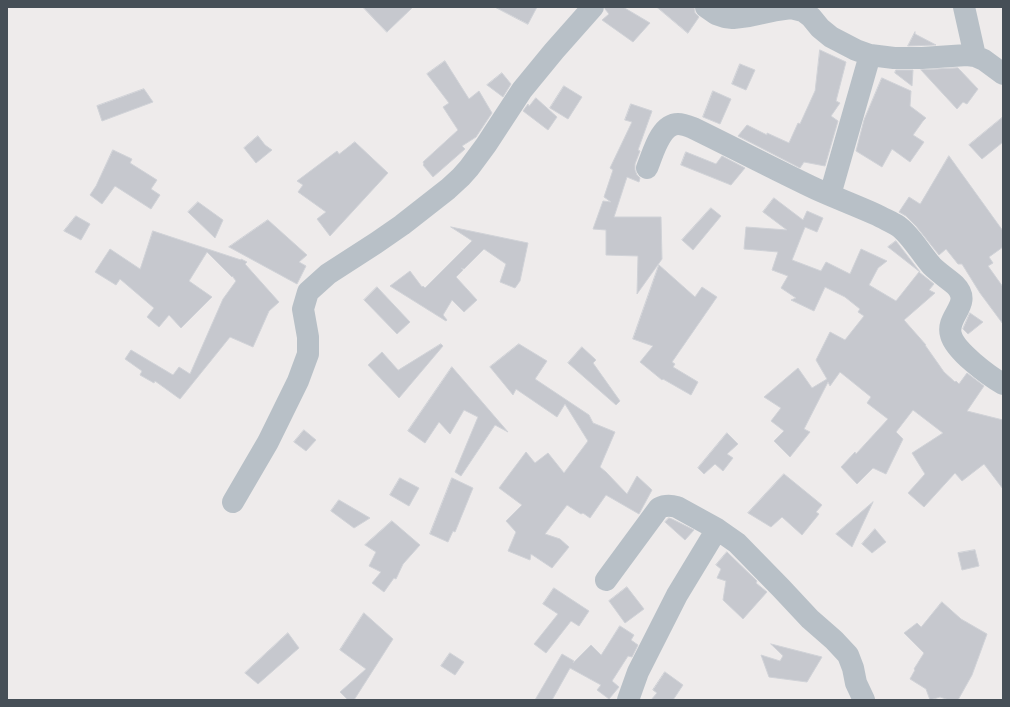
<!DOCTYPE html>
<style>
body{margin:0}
#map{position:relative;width:1010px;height:707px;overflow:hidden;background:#eeebeb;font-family:"Exo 2",sans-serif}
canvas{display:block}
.frame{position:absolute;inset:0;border:8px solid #464f57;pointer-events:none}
</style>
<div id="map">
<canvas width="1010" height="707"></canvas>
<div class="frame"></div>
</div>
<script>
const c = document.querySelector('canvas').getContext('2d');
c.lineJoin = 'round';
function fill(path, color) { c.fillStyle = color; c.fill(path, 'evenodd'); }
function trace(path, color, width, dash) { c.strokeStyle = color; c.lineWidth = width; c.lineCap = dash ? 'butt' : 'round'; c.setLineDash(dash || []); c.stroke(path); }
const building = new Path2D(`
 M 363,7 L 413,7 L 387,32 Z
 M 495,7 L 537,7 L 528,24 Z
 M 605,7 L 623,7 L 650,23 L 633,42 L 602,20 L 609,14 L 605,9 Z
 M 657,7 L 694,7 L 695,13 L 699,17 L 688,33 Z
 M 915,32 L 915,34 L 936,45 L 908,46 Z
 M 820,50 L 846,62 L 836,101 L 840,103 L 831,116 L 838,121 L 825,166 L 804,162 L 800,168 L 738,136 L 747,125 L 767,135 L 767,133 L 789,143 L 798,123 L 800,124 L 815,91 Z
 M 445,61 L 469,99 L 479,91 L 492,113 L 476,137 L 462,146 L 465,149 L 433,177 L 423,165 L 424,164 L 423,162 L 458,130 L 443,107 L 449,103 L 427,74 Z
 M 740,64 L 755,70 L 746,90 L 732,84 Z
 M 958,68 L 978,89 L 967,104 L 963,102 L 957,109 L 921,70 Z
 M 896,70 L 913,70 L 912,86 L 895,73 Z
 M 502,73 L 511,84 L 503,97 L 487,85 Z
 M 882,78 L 911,91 L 910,106 L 926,118 L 923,121 L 913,135 L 924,142 L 910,162 L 892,149 L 882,167 L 856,151 L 864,120 Z
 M 564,86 L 582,97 L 568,119 L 550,108 Z
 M 144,89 L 153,102 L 102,121 L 97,106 Z
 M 713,91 L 731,99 L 720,124 L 703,117 Z
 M 536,98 L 557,117 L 548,130 L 523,111 L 528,104 L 529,106 Z
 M 631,104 L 652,111 L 638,150 L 640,151 L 635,164 L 635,170 L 637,175 L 640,178 L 639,182 L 627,177 L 614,217 L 661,217 L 662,259 L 637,294 L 638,256 L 606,255 L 606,230 L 593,229 L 603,201 L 611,202 L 604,197 L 613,170 L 610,168 L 632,122 L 625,120 Z
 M 1003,117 L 1003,142 L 982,159 L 969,145 Z
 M 258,136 L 265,145 L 272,150 L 256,163 L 244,148 Z
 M 355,142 L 388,173 L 330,236 L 317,219 L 326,212 L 298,192 L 303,185 L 297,181 L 337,151 L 339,154 Z
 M 113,150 L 132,159 L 130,163 L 157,180 L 151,189 L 160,195 L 151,209 L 115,186 L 102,204 L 90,195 L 96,186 Z
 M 686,152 L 716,164 L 722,156 L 745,168 L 731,185 L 681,165 Z
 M 949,156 L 1003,231 L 1003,247 L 989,257 L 993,263 L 988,266 L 1003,287 L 1003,324 L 980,293 L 962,264 L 958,264 L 946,249 L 939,255 L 916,226 L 906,216 L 899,212 L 909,197 L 920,204 Z
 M 774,198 L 803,220 L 807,211 L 823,218 L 817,232 L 805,227 L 792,260 L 821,271 L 826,262 L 850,274 L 861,249 L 887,261 L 878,268 L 869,285 L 896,301 L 919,272 L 934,284 L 929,290 L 935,293 L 904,320 L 926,345 L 925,345 L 944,372 L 955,382 L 956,381 L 959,384 L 967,373 L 984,386 L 967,411 L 1003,420 L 1003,489 L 984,464 L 962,481 L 955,473 L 924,507 L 908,493 L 925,474 L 912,453 L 943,433 L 913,410 L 896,432 L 903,439 L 886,474 L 873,468 L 857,484 L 841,467 L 855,452 L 856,454 L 888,419 L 867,403 L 871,397 L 840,372 L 830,386 L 828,382 L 804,429 L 810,432 L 790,457 L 774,441 L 784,431 L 771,421 L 781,408 L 764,397 L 798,368 L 812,388 L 827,379 L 816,360 L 830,332 L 845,340 L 864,316 L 858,312 L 860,309 L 845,297 L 825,287 L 814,311 L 791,300 L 796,298 L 781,288 L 788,276 L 772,270 L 778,252 L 744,249 L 746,227 L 787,230 L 763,212 Z
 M 198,202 L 223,220 L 215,238 L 188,212 Z
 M 711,208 L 721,216 L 693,250 L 682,240 Z
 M 76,216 L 90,224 L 81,240 L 64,231 Z
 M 268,220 L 307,255 L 299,262 L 306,266 L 297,284 L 229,247 Z
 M 451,227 L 528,243 L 520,281 L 515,288 L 500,282 L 506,264 L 484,249 L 464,269 L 461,268 L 463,270 L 456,277 L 477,300 L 464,312 L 452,300 L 443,315 L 447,320 L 446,321 L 390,286 L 410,271 L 422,287 L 423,286 L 425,288 L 472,241 Z
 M 153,231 L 241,260 L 241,259 L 247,262 L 245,264 L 279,302 L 269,311 L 253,347 L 230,337 L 180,399 L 155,381 L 154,383 L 140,375 L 142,371 L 125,359 L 131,350 L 173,375 L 179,367 L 190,374 L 223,299 L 236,281 L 233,277 L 233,276 L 232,277 L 207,252 L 189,281 L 212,297 L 181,328 L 169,315 L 159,327 L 147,317 L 154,308 L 120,279 L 116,285 L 95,272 L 110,249 L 140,269 Z
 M 896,241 L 920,272 L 888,247 Z
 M 659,265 L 695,297 L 702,287 L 717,297 L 672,362 L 675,364 L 673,367 L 698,382 L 691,395 L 663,379 L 662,380 L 640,362 L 653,346 L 633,339 Z
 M 377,287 L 410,322 L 397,334 L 364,300 Z
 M 970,313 L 983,322 L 968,334 L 963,329 Z
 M 441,344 L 443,346 L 399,398 L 368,365 L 382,352 L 398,370 Z
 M 519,344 L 547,361 L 535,379 L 589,415 L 593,423 L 615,432 L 600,467 L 606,472 L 627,494 L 637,476 L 652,490 L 639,514 L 606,495 L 590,518 L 583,513 L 581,514 L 567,505 L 545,534 L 560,539 L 569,547 L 552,568 L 531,554 L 530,560 L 508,551 L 516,532 L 506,521 L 522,505 L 499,488 L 526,452 L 535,463 L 548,453 L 564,473 L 588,441 L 565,404 L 557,417 L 516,389 L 513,395 L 490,367 Z
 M 582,347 L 596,360 L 593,363 L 620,401 L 616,405 L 568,363 Z
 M 452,367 L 508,432 L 495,425 L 461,476 L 455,472 L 478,417 L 464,410 L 450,434 L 439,422 L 425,443 L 408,431 Z
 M 304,430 L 316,440 L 306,451 L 294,442 Z
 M 727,433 L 738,444 L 727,454 L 733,458 L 723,471 L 715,464 L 704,474 L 698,468 Z
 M 784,474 L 822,505 L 816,512 L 819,514 L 802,535 L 782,517 L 771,527 L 748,513 Z
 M 400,478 L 419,488 L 409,506 L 390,495 Z
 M 452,478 L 473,488 L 455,532 L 453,531 L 448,542 L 430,534 Z
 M 339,500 L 370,518 L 354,528 L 331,511 Z
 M 873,502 L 852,547 L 836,534 Z
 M 669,518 L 672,519 L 694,530 L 685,540 L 665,522 Z
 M 392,521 L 420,545 L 403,564 L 396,579 L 394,578 L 384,592 L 372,583 L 381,572 L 369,566 L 376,552 L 365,545 Z
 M 875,529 L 886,542 L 872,553 L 862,544 Z
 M 975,550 L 979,566 L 962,570 L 958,553 Z
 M 727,552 L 757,581 L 756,583 L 767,592 L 743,619 L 723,600 L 726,581 L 717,578 L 721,569 L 716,565 Z
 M 627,587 L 644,609 L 625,623 L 609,601 Z
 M 554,588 L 589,611 L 579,626 L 571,621 L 546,653 L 534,644 L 558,614 L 543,604 Z
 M 942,602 L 961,619 L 987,634 L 972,675 L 958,700 L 949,700 L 940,697 L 930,700 L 926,689 L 910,679 L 915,670 L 914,669 L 924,653 L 904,633 L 917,623 L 921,627 Z
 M 364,613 L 393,639 L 354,700 L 348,700 L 340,692 L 366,669 L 340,650 Z
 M 620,626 L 634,635 L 631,640 L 638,645 L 632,657 L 628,656 L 612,681 L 619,687 L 609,699 L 597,690 L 601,685 L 570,668 L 552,700 L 535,700 L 562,654 L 574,661 L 573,663 L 591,645 L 601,655 Z
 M 288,633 L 299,648 L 258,684 L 245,673 Z
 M 771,644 L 822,657 L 807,682 L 769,677 L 761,655 L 780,661 L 783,656 Z
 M 450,653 L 464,662 L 455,675 L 441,666 Z
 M 665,672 L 683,685 L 673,700 L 651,700 L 657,693 L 653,690 Z`);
fill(building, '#c6c8ce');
trace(building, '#d0d2d7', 1);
trace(new Path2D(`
 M 706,7 L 716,14 L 725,17 L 733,18 L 749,16 L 777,10 L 791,8 L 803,11 L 811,17 L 820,28 L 831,37 L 856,50 L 870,55 L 894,58 L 922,58 L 967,55 L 975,56 L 984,60 L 1003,74
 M 964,7 L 975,56
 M 647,168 C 653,154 660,124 678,124 C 683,124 688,126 693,128 C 734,148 774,169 816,189 C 836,198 857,206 877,215 C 884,219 892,222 898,226 C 911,235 921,254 932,266 C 939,273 947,278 955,285 C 974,304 945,316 951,335 C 955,351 989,376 1003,384
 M 830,195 L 870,55
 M 233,502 L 268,442 L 298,381 L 308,354 L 308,337 L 303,309 L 308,292 L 328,274 L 376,243 L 402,225 L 448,189 L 461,177 L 469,168 L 486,145 L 522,90 L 554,51 L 593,7
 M 606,580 L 659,508 C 665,505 670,505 677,507 L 717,529 L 737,543 L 781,588 L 810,619 L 834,640 L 848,655 L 853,668 L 856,683 L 864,700
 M 628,700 L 638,672 L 677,595 L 717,529`), '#b8c0c7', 22);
</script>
